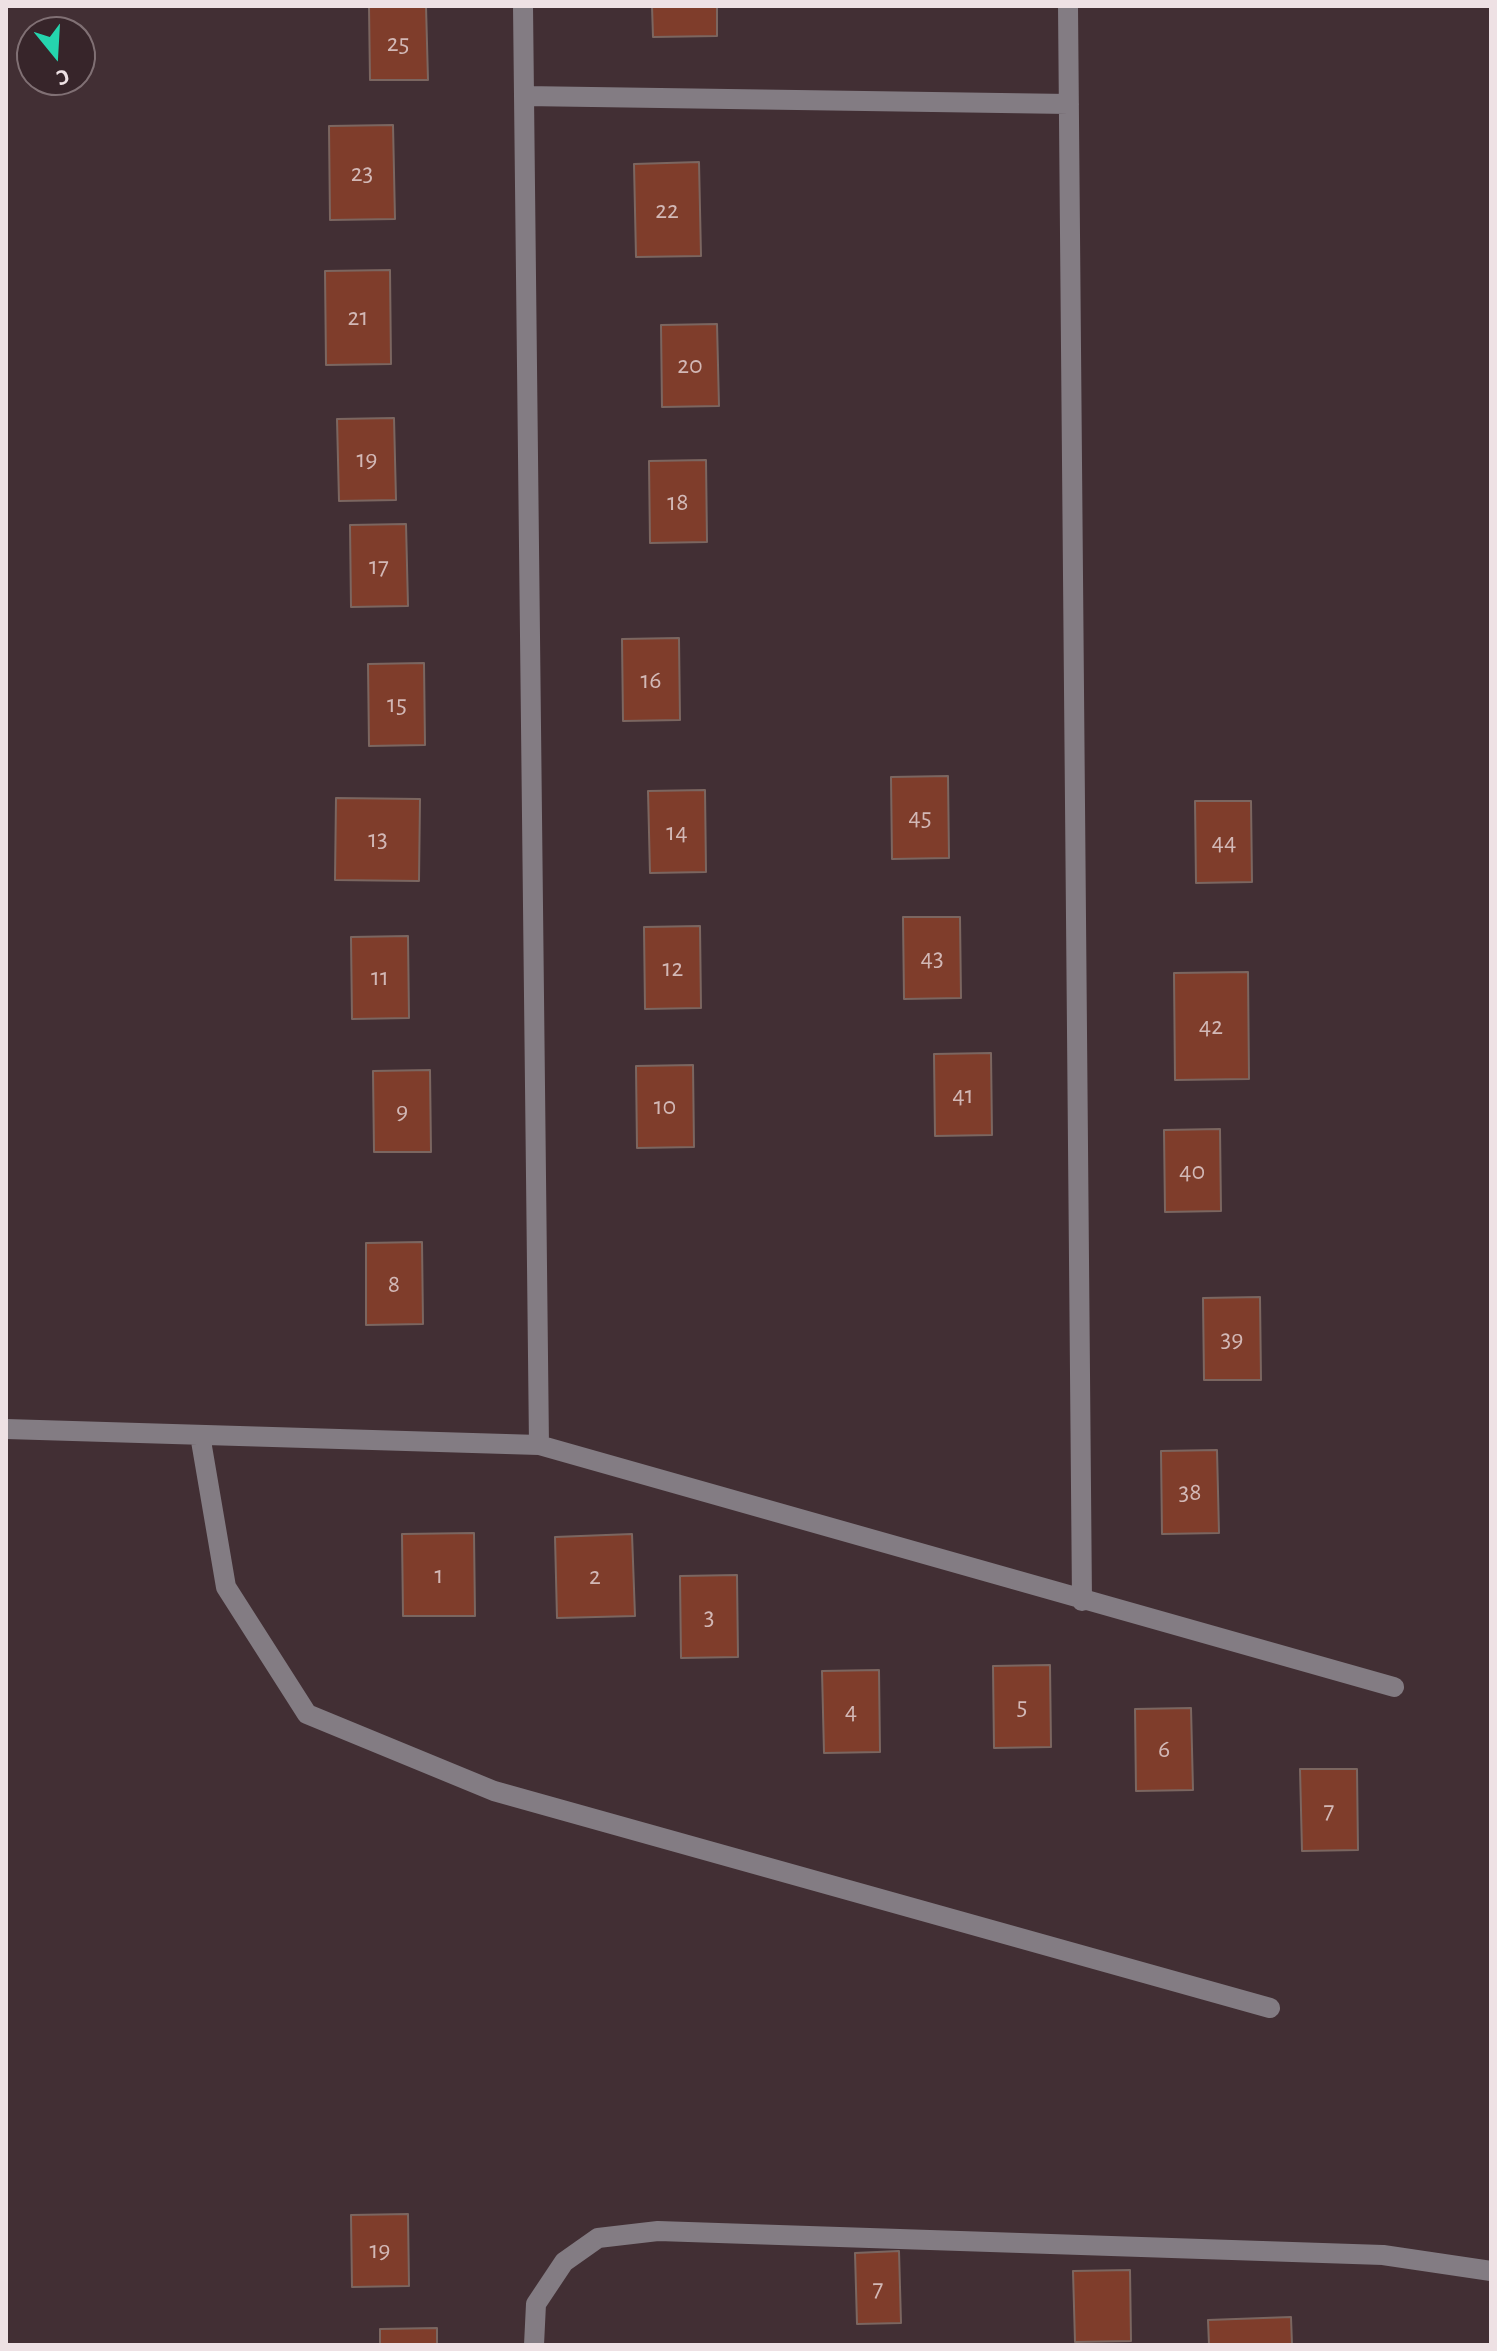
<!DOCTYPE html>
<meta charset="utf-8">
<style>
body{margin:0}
#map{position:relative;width:1497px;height:2351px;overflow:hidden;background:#422f34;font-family:"Alegreya Sans",sans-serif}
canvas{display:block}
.frame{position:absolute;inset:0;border:8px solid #eee1e4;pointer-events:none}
.north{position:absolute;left:16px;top:16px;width:80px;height:80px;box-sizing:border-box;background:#37252a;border:2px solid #807074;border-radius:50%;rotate:162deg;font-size:22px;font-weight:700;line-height:32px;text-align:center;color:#eee1e4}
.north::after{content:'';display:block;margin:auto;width:28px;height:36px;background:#25d5ae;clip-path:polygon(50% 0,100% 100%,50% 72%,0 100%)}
</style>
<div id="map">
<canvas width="1497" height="2351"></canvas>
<div class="frame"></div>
<div class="north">С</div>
</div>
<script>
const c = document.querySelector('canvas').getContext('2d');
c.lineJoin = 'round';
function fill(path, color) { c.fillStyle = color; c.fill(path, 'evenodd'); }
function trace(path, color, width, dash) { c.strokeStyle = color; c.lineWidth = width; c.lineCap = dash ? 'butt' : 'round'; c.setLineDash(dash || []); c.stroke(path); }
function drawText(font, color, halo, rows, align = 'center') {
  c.font = font + ' "Alegreya Sans",sans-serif'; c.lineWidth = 6; c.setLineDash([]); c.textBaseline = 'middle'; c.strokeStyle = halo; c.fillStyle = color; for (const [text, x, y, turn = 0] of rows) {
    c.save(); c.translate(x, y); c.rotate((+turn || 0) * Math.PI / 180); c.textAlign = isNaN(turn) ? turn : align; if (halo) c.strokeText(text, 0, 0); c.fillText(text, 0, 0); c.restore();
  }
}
const building = new Path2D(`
 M 369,6 L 426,6 L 428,80 L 370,80 Z
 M 652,6 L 717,6 L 717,36 L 653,37 Z
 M 393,125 L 395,219 L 330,220 L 329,126 Z
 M 699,162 L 701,256 L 636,257 L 634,164 Z
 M 390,270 L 391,364 L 326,365 L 325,271 Z
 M 717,324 L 719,406 L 662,407 L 661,325 Z
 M 394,418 L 396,500 L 339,501 L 337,419 Z
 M 706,460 L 707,542 L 650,543 L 649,461 Z
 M 406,524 L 408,606 L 351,607 L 350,525 Z
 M 679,638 L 680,720 L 623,721 L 622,639 Z
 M 424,663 L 425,745 L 369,746 L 368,664 Z
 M 948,776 L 949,858 L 892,859 L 891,777 Z
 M 705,790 L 706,872 L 650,873 L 648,791 Z
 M 336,798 L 420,799 L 419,881 L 335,880 Z
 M 1195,801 L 1251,801 L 1252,882 L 1196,883 Z
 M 903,917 L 960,917 L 961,998 L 904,999 Z
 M 700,926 L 701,1008 L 645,1009 L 644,927 Z
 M 408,936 L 409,1018 L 352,1019 L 351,937 Z
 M 1248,972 L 1249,1079 L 1175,1080 L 1174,973 Z
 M 991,1053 L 992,1135 L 935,1136 L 934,1054 Z
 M 693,1065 L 694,1147 L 637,1148 L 636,1066 Z
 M 430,1070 L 431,1152 L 374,1152 L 373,1071 Z
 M 1220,1129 L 1221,1211 L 1165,1212 L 1164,1130 Z
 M 422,1242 L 423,1324 L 366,1325 L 366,1243 Z
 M 1260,1297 L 1261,1380 L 1204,1380 L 1203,1298 Z
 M 1217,1450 L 1219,1533 L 1162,1534 L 1161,1451 Z
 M 474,1533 L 475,1616 L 403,1616 L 402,1534 Z
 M 632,1534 L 635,1616 L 557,1618 L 555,1537 Z
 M 737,1575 L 738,1657 L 681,1658 L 680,1576 Z
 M 1050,1665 L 1051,1747 L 994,1748 L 993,1666 Z
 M 879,1670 L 880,1752 L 824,1753 L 822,1671 Z
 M 1191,1708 L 1193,1790 L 1136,1791 L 1135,1709 Z
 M 1300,1769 L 1357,1769 L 1358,1850 L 1302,1851 Z
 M 408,2214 L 409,2286 L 352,2287 L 351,2215 Z
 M 899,2251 L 901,2323 L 857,2324 L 855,2253 Z
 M 1130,2270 L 1131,2341 L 1075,2342 L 1073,2271 Z
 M 1291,2317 L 1292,2345 L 1209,2345 L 1208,2320 Z
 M 437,2328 L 437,2345 L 380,2345 L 380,2329 Z`);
fill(building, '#7f3d2b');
trace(building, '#7b6660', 2);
trace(new Path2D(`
 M 523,6 L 539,1445
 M 1068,6 L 1082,1601
 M 524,96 L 1069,104
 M 6,1429 L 539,1445 L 1394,1687
 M 200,1435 L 226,1587 L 307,1714 L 494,1791 L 1270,2008
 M 534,2345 L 536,2304 L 564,2262 L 598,2238 L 658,2231 L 1383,2255 L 1491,2271`), '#837c83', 20);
drawText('26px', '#d2b8b6', null, [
 ["25",398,43],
 ["23",362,173],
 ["22",667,210],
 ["21",358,317],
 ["20",690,365],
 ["19",367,459],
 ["18",678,502],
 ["17",379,566],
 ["16",651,680],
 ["15",397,704],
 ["45",920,817],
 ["14",677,832],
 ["13",378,839],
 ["44",1224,842],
 ["43",932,958],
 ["12",673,968],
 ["11",380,977],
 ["42",1211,1026],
 ["41",963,1095],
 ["10",665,1106],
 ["9",402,1111],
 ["40",1192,1171],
 ["8",394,1284],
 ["39",1232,1339],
 ["38",1190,1492],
 ["1",439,1575],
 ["2",595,1576],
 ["3",709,1617],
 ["5",1022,1706],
 ["4",851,1711],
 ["6",1164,1749],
 ["7",1329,1810],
 ["19",380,2250],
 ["7",878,2288]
]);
</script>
